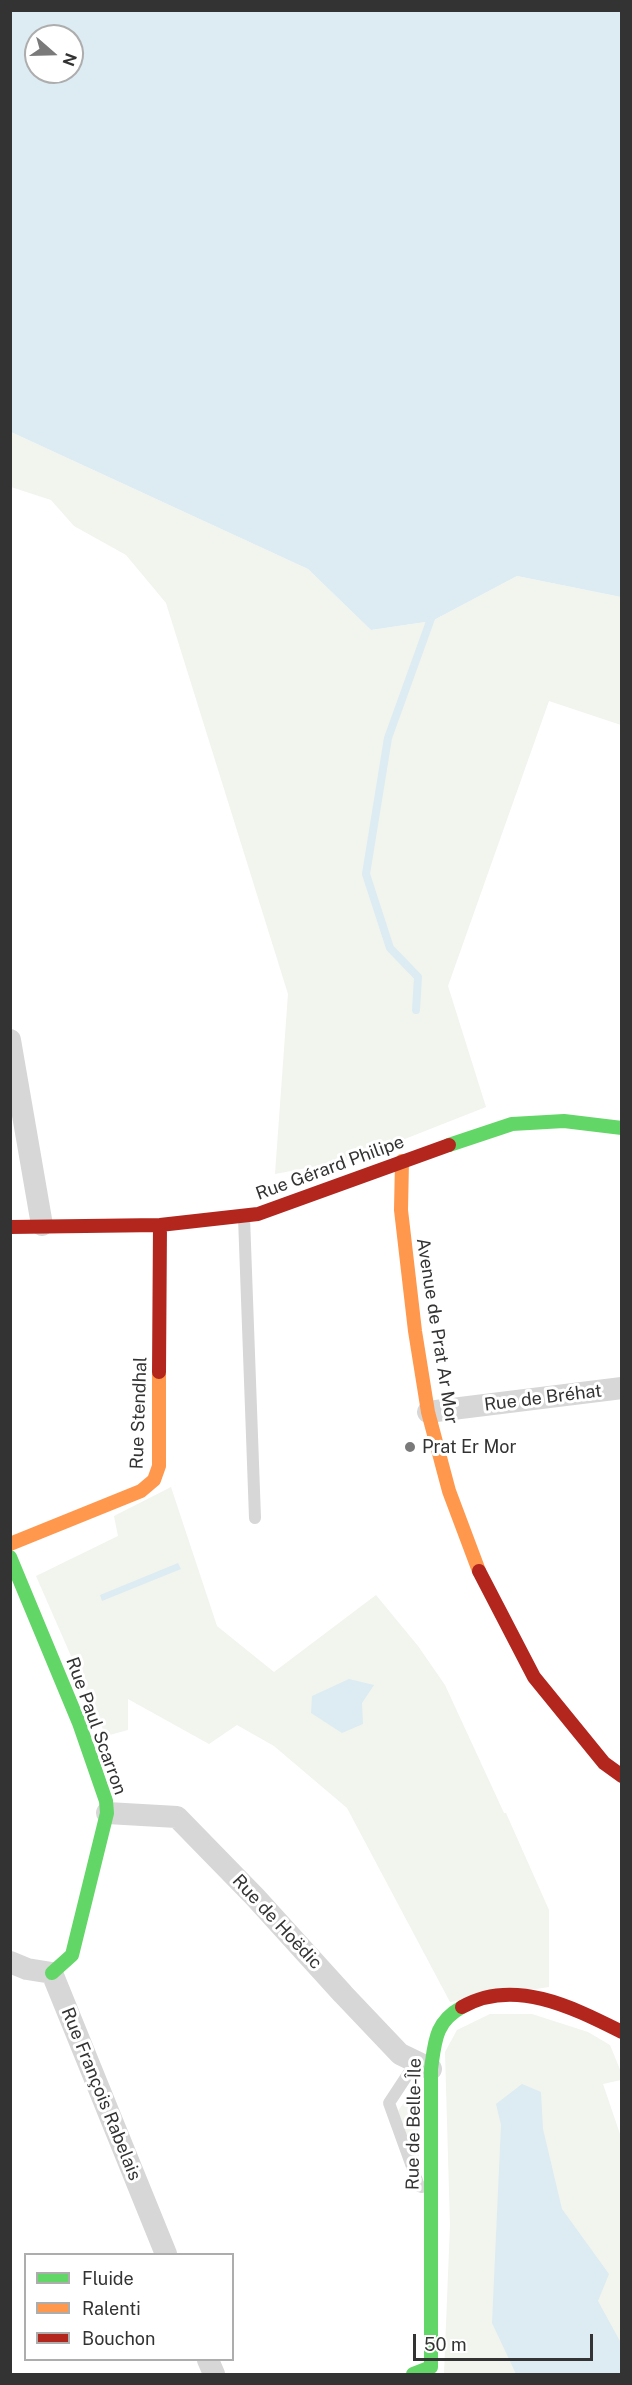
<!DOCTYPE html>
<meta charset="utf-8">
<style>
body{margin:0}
#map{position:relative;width:632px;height:2385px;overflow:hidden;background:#fff;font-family:"Public Sans",sans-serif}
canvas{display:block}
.frame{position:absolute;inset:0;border:12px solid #333;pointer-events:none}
.legend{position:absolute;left:24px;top:2253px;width:210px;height:108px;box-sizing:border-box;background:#fff;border:2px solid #adadad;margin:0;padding:8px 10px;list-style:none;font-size:18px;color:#333}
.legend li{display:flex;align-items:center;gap:12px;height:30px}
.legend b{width:30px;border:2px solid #adadad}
.north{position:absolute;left:24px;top:24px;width:60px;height:60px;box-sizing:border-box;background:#fff;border:2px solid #adadad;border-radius:50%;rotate:110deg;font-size:16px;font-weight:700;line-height:24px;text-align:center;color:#333}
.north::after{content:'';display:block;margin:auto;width:21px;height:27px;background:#7a7a7a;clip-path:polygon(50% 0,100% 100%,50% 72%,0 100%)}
.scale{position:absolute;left:413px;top:2334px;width:180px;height:27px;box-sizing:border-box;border:3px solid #333;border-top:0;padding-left:8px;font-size:18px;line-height:21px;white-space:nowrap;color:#333;-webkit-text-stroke:4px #fff;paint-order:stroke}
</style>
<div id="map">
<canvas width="632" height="2385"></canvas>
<div class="frame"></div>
<ul class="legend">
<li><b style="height:8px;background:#63d668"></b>Fluide</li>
<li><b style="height:8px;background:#ff974d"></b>Ralenti</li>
<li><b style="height:8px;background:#b3261e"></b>Bouchon</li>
</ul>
<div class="north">N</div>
<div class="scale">50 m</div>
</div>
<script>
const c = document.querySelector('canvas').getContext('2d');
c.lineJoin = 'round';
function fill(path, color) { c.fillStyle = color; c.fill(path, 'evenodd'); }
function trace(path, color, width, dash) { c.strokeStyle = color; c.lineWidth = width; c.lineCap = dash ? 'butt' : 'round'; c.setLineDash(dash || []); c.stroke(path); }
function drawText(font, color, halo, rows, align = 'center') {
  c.font = font + ' "Public Sans",sans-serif'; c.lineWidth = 6; c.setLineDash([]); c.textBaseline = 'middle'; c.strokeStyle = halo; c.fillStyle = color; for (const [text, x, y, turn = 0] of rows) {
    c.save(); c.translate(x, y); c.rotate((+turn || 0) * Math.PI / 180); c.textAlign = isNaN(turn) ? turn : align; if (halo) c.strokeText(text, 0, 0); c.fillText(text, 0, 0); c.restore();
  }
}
fill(new Path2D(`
 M 11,432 L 308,569 L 371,630 L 432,621 L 517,576 L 621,597 L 621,725 L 549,701 L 448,986 L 486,1107 L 354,1159 L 275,1174 L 288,994 L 166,603 L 126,555 L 74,526 L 51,500 L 11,487 Z
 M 171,1487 L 217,1626 L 274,1672 L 376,1595 L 418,1646 L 445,1685 L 504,1813 L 506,1813 L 549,1910 L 549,1987 L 450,2002 L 347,1808 L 274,1746 L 237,1725 L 209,1744 L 128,1699 L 128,1730 L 106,1736 L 36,1576 L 118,1536 L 114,1516 Z
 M 490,2014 L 532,2014 L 588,2032 L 610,2045 L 621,2072 L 621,2080 L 603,2084 L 621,2137 L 621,2374 L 444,2374 L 450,2225 L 445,2052 L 457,2030 Z
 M 418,2082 L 419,2167 L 398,2111 Z`), '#f1f5ed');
fill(new Path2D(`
 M 11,10 L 621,11 L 621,597 L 517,576 L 432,621 L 371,630 L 308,569 L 11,432 ZM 36,36 L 72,36 L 72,72 L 36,72 Z
 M 178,1563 L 181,1569 L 102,1601 L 100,1595 Z
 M 349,1679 L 374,1685 L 362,1703 L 363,1724 L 342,1733 L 311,1713 L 312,1696 Z
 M 522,2084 L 541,2092 L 543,2129 L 562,2209 L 609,2274 L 598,2301 L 621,2343 L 621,2374 L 516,2374 L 492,2323 L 501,2125 L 496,2104 Z`), '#ddebf3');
trace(new Path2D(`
 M 416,1010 L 418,977 L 390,948 L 366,874 L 388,738 L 433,613`), '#ddebf3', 8);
trace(new Path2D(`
 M 244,1217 L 255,1518
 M 416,2062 L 389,2103 L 419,2186 L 422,2187`), '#d7d7d7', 12);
trace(new Path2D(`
 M 10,1040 L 42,1225
 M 428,1412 L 622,1388
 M 107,1813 L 177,1817 L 255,1897 L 343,1994 L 400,2054 L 431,2069
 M 10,1962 L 27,1969 L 52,1973 L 166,2254
 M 208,2360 L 214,2374`), '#d7d7d7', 22);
trace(new Path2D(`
 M 449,1145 L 512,1124 L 564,1121 L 622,1128
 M 10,1557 L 79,1723 L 106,1801 L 107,1813 L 72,1955 L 52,1973
 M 413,2374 L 431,2367 L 431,2069 C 435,2041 435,2022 462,2007`), '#63d668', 14);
trace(new Path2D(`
 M 402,1161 L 401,1210 L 415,1331 L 428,1412 L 449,1491 L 479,1571
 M 10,1544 L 141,1491 L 154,1480 L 159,1466 L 159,1372`), '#ff974d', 14);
trace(new Path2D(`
 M 10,1227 L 160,1225 L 258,1214 L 449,1145
 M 159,1372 L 160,1225
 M 479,1571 L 534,1677 L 604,1763 L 622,1776
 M 462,2007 C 514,1977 574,2008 622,2032`), '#b3261e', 14);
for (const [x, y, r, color] of [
 [410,1447,6,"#7a7a7a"]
]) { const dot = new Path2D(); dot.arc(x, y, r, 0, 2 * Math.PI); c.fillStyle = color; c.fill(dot); trace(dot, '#fff', 2); }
drawText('18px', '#333', '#fff', [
 ["Rue Gérard Philipe",330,1168,-20],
 ["Avenue de Prat Ar Mor",437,1331,81],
 ["Rue de Bréhat",543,1398,-7],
 ["Rue Stendhal",139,1413,-88],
 ["Rue Paul Scarron",96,1726,70],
 ["Rue de Hoëdic",277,1922,47],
 ["Rue François Rabelais",101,2094,68],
 ["Rue de Belle-Île",414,2124,-89]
]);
drawText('18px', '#333', '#fff', [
 ["Prat Er Mor",422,1447]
], 'left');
</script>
